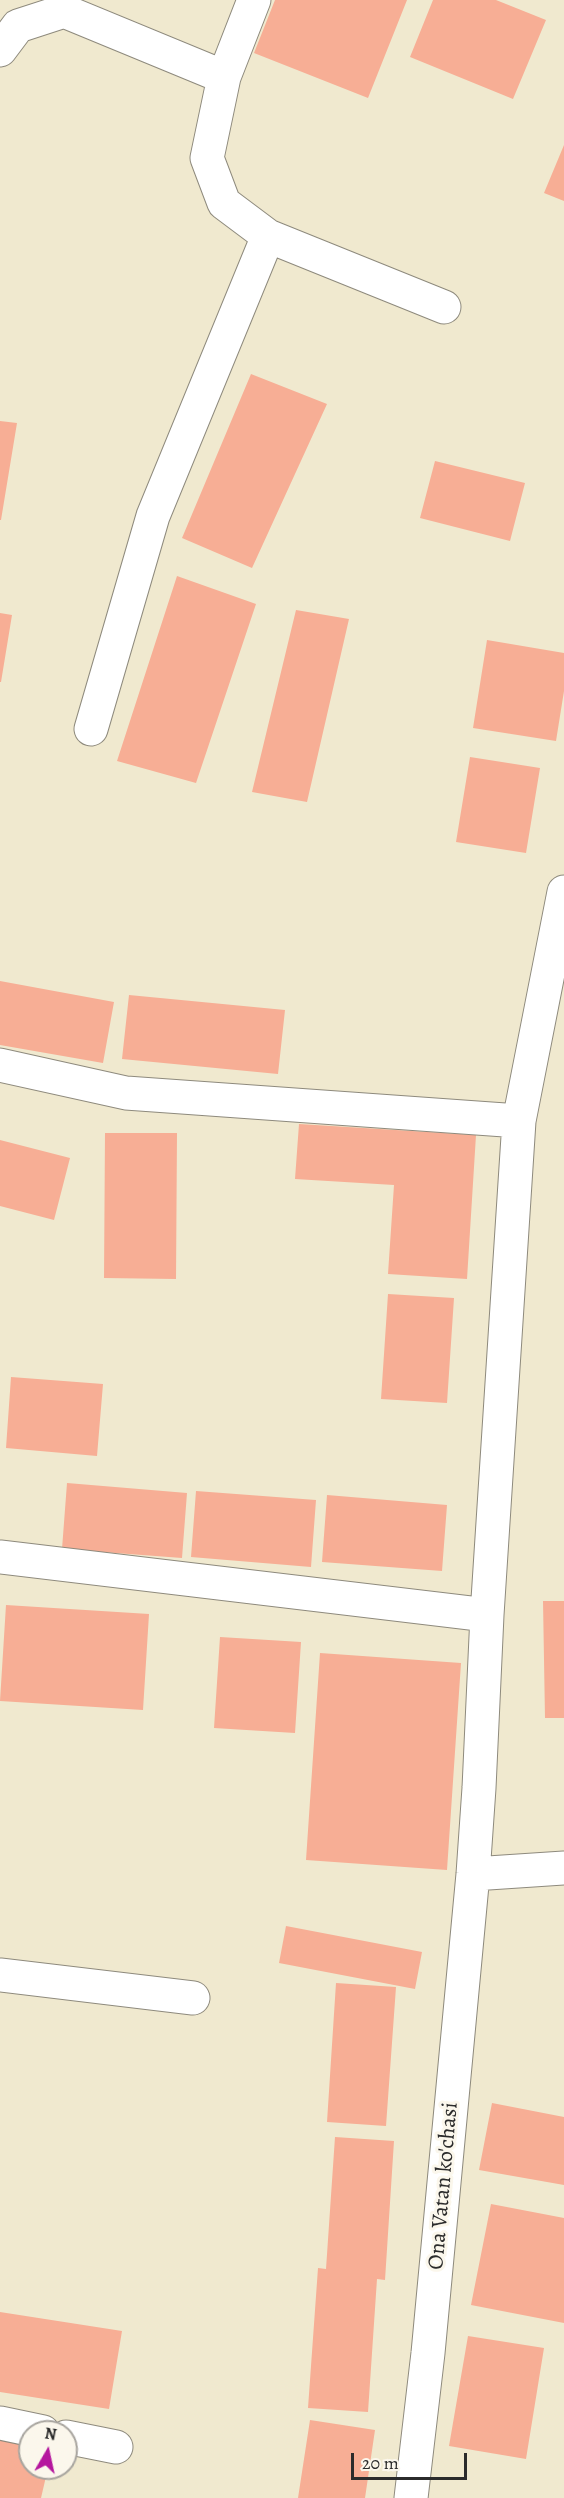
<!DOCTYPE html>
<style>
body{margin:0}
#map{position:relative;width:564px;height:2498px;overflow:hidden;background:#f0e9cf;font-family:Alegreya,serif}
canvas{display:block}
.north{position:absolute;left:18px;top:2420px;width:60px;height:60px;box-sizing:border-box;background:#fbf7ec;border:2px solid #a8a59f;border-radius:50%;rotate:9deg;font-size:16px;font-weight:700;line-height:24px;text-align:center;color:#2b2b2b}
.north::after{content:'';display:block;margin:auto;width:21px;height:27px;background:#b5179e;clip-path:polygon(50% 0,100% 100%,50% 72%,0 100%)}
.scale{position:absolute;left:351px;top:2453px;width:116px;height:27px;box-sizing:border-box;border:3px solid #2b2b2b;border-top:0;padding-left:8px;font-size:18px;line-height:21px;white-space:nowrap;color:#2b2b2b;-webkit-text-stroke:4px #fbf7ec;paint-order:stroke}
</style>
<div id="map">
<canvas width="564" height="2498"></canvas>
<div class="north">N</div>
<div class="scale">20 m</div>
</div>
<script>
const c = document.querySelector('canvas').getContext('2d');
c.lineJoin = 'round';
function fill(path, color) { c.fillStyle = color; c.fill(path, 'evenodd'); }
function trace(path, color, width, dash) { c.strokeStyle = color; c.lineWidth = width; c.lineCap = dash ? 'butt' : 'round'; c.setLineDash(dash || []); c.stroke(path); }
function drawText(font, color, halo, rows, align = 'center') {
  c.font = font + ' Alegreya,serif'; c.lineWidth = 6; c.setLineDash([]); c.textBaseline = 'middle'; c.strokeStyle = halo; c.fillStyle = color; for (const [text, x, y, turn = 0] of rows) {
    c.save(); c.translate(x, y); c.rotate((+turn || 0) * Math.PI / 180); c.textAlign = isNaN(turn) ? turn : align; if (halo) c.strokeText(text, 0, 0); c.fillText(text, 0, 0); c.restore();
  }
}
fill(new Path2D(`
 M 275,0 L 407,0 L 368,98 L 254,53 Z
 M 433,0 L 496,0 L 546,20 L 513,99 L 410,57 Z
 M 564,145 L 564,201 L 544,193 Z
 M 251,374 L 327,404 L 252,568 L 182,538 Z
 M 0,421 L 17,423 L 1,520 L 0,520 Z
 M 435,461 L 525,483 L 510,541 L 420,518 Z
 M 177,576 L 256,604 L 196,783 L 117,761 Z
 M 296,610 L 349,619 L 307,802 L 252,792 Z
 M 0,613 L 12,615 L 1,682 L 0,682 Z
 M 487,640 L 564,653 L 564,691 L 556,741 L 473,728 Z
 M 470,757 L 540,768 L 526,853 L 456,842 Z
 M 0,981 L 114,1002 L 103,1063 L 0,1045 Z
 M 129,995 L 285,1010 L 278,1074 L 122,1059 Z
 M 299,1124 L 476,1135 L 467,1279 L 388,1274 L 394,1185 L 295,1179 Z
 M 105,1133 L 177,1133 L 176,1279 L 104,1278 Z
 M 0,1140 L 70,1158 L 54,1220 L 0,1206 Z
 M 388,1294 L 454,1298 L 447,1403 L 381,1399 Z
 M 11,1377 L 103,1384 L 97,1456 L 6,1448 Z
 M 67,1483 L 187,1493 L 182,1558 L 62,1549 Z
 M 196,1491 L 316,1500 L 311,1567 L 191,1557 Z
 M 327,1495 L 447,1505 L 442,1571 L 322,1562 Z
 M 543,1601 L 564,1601 L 564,1718 L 545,1718 Z
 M 6,1605 L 149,1614 L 143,1710 L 0,1701 Z
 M 220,1637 L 301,1642 L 295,1733 L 214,1728 Z
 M 320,1653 L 461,1663 L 447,1870 L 306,1860 Z
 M 286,1926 L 422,1952 L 415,1989 L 279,1963 Z
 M 336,1983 L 396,1987 L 386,2126 L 327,2122 Z
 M 492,2103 L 564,2117 L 564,2185 L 479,2170 Z
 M 335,2137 L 394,2141 L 385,2280 L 377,2279 L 368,2412 L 308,2408 L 318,2268 L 326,2269 Z
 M 491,2204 L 564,2218 L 564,2323 L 471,2305 Z
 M 0,2312 L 122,2331 L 109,2409 L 0,2392 Z
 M 468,2336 L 544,2348 L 526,2459 L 449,2446 Z
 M 310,2420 L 375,2430 L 365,2498 L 298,2498 Z
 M 0,2440 L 30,2447 L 30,2468 L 48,2468 L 41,2498 L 0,2498 Z`), '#f7ae95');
const minor = new Path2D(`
 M 0,50 L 18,26 L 64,11 L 224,77 L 254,0
 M 224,77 L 207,158 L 224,203 L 268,236 L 444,307
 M 91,729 L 153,516 L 268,236
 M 0,1065 L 126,1093 L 519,1121
 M 0,1557 L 487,1615
 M 473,1874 L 564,1868
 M 0,1975 L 193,1998
 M 0,2423 L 43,2432
 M 66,2437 L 116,2447
 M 411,2498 L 428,2353 L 473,1874 L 479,1788 L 487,1615 L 519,1121 L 564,892`);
trace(minor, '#8e8a7d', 35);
trace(minor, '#fff', 33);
drawText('22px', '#2b2b2b', '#fbf7ec', [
 ["Ona Vatan ko'chasi",444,2186,-85]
]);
</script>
